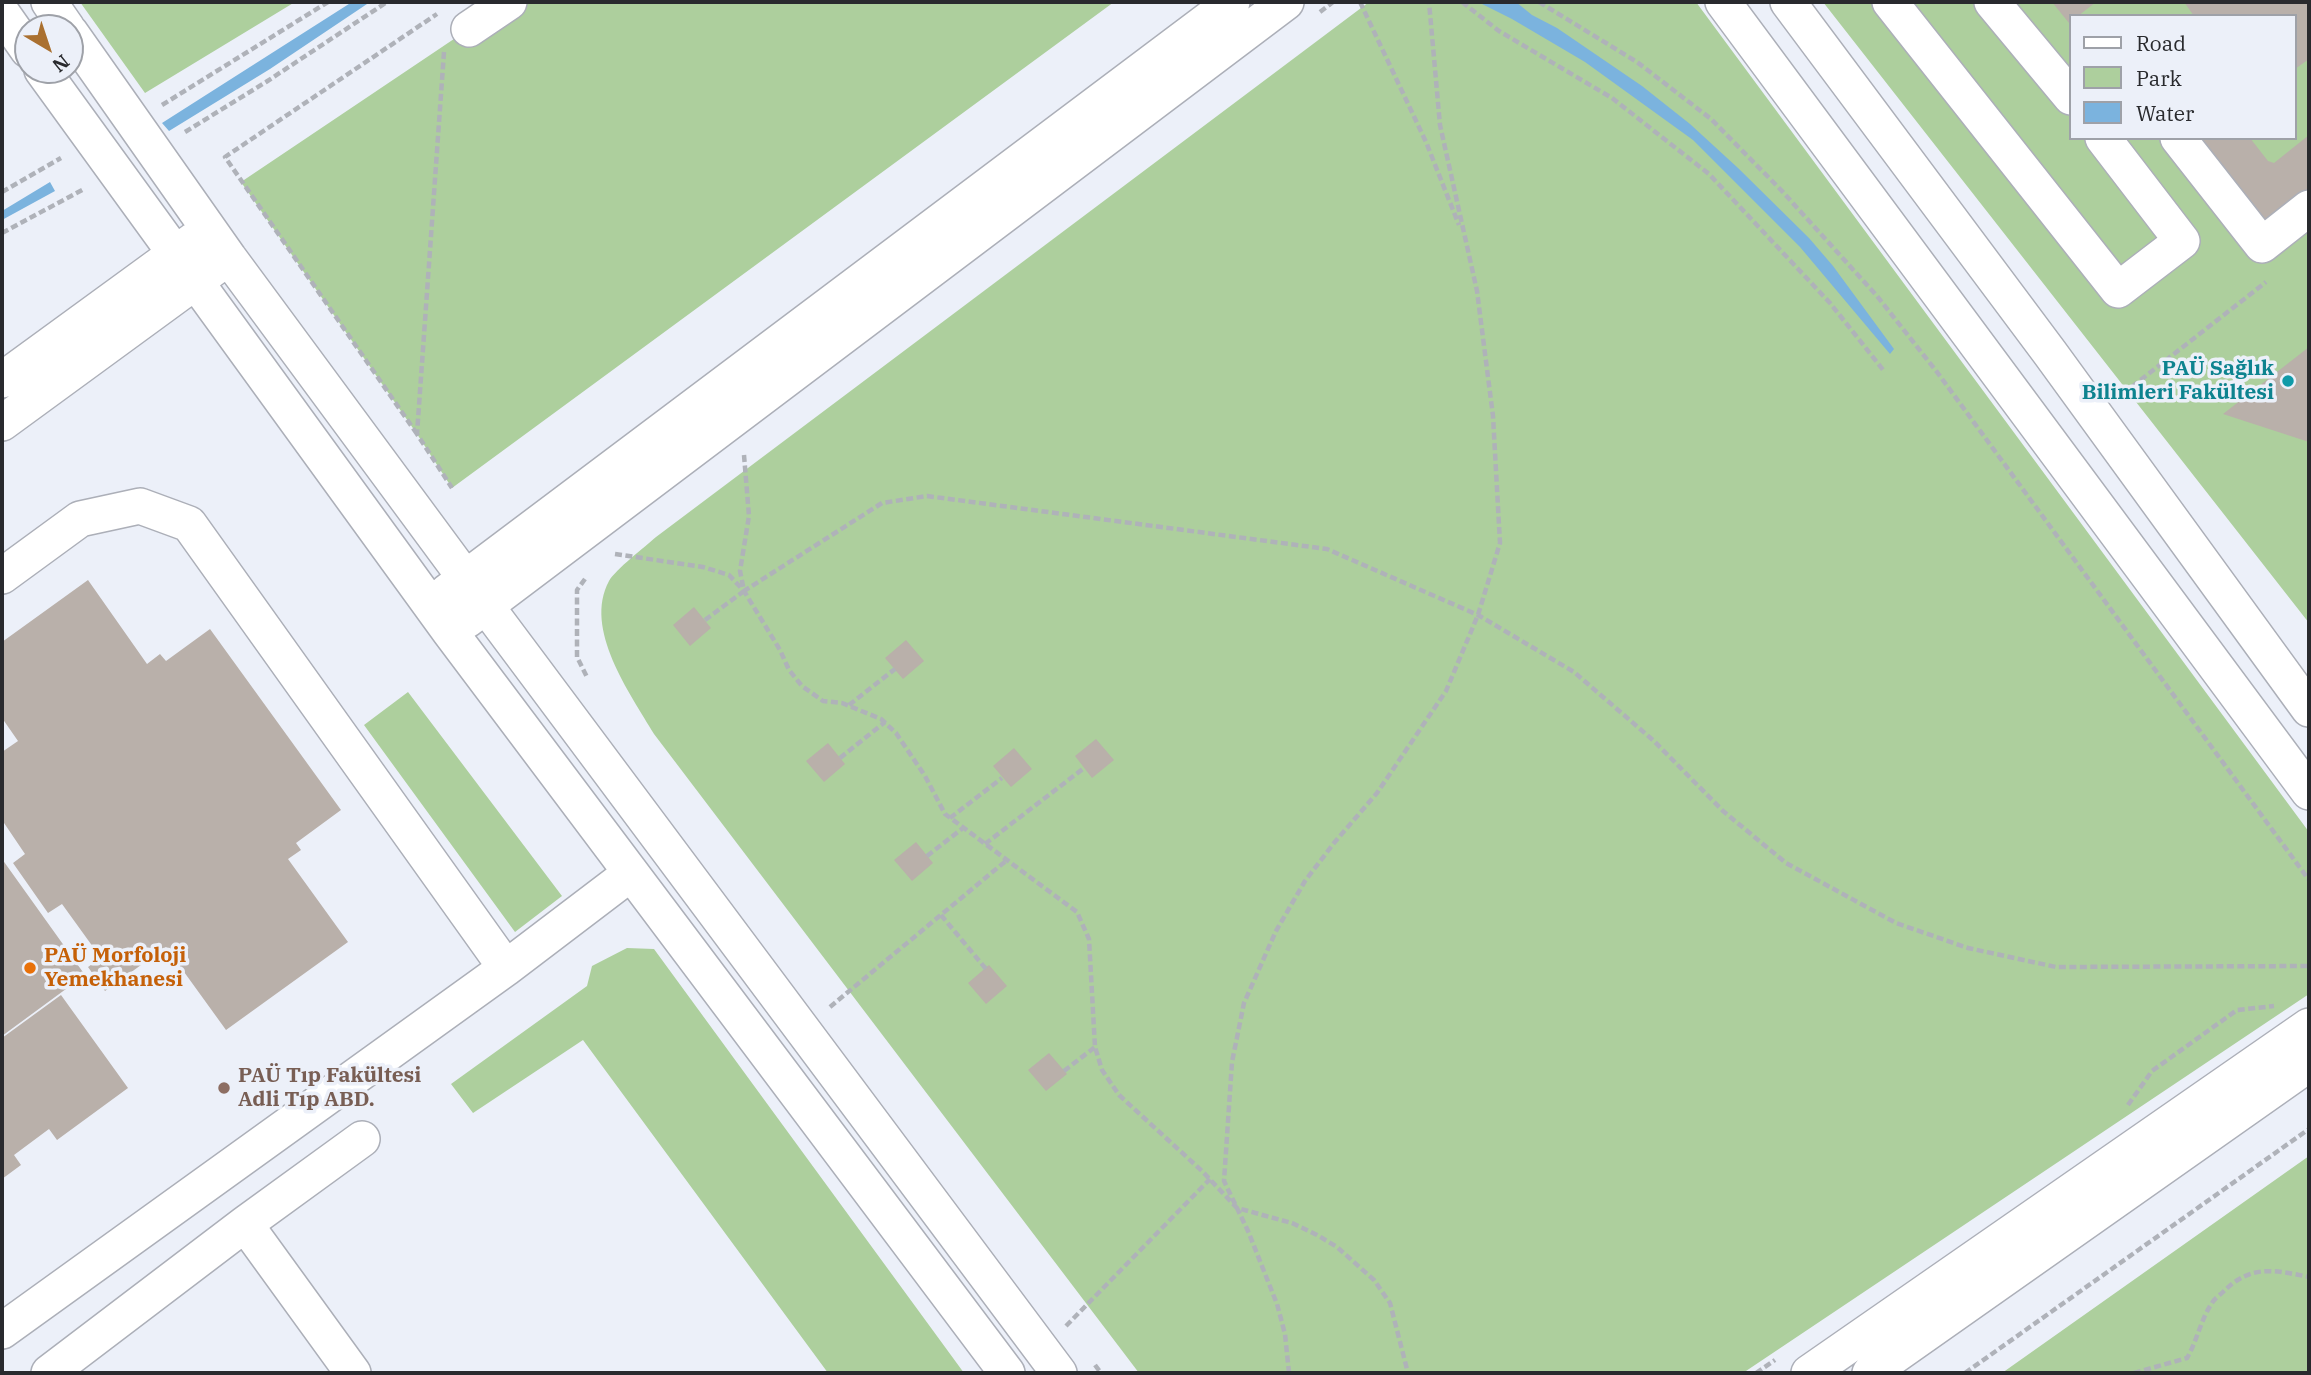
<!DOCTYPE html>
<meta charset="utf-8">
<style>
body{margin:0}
#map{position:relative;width:2311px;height:1375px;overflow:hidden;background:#ecf0f9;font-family:"IBM Plex Serif",serif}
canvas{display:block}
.frame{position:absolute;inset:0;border:4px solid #292a2e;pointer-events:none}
.legend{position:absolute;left:2069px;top:14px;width:228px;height:126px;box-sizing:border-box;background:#ecf0f9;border:2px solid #9ea1a8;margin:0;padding:9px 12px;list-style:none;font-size:21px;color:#292a2e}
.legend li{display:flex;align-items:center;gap:14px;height:35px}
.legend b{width:35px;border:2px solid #9ea1a8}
.north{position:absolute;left:14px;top:14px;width:70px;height:70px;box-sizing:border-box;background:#ecf0f9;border:2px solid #9ea1a8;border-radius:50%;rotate:141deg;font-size:19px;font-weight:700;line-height:28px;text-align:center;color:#292a2e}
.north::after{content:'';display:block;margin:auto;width:24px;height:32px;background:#aa7030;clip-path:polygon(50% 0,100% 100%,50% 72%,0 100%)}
</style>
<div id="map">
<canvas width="2311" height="1375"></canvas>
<div class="frame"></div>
<ul class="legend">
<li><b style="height:9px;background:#fff"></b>Road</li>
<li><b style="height:19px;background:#adcf9d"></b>Park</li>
<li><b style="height:19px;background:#7bb3de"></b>Water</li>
</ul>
<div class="north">N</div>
</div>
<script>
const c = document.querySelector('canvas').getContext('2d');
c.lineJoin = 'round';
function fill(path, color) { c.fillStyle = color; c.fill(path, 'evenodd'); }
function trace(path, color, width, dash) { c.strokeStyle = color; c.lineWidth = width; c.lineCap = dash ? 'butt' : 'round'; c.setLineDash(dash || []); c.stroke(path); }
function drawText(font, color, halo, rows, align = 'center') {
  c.font = font + ' "IBM Plex Serif",serif'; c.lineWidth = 7; c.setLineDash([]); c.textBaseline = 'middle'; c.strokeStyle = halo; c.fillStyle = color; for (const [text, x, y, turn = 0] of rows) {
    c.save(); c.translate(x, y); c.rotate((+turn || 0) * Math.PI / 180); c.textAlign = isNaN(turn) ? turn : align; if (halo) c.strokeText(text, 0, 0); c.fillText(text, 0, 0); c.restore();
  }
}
fill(new Path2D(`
 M 80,2 L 295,2 L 145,93 Z
 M 509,2 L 1114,2 L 452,488 L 417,434 L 241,182 Z
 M 1369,2 L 1696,2 L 2309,832 L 2309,994 L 1743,1373 L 1139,1373 L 654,734 C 630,693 583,629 609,581 C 615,570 646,546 656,537 Z
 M 1823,2 L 2309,2 L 2309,623 ZM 2071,16 L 2295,16 L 2295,138 L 2071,138 Z
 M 408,692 L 562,896 L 515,932 L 364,725 Z
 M 627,948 L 654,949 L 964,1373 L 828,1373 L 583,1040 L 473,1113 L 451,1084 L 587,986 L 592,966 Z
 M 2309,1156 L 2309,1373 L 2002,1373 Z`), '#adcf9d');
fill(new Path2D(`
 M 352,2 L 370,2 L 270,69 L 169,131 L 162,123 Z
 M 1478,2 L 1516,2 L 1532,15 L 1557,28 L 1642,86 L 1690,124 L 1738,168 L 1809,238 L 1833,266 L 1894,349 L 1890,354 L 1800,247 L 1693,140 L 1585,62 L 1512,19 Z
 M 50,182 L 55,191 L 2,220 L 2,211 Z`), '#7bb3de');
fill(new Path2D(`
 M 2052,2 L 2096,2 L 2078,16 L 2071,16 L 2071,21 L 2069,23 Z
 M 2184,2 L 2309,2 L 2309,59 L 2295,69 L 2295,16 L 2194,16 Z
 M 2309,135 L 2309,196 L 2270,226 L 2199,138 L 2250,138 L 2268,161 L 2274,163 Z
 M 2309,347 L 2309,442 L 2223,414 Z
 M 88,580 L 147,664 L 160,654 L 166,661 L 210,629 L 341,810 L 296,843 L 301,850 L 288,859 L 348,942 L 226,1030 L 166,947 L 105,991 L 88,967 L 101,958 L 62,904 L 48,913 L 13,863 L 25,854 L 2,820 L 2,752 L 18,741 L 2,718 L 2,642 Z
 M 694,607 L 711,628 L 690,646 L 673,625 Z
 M 906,640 L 924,661 L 903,679 L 885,658 Z
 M 1096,739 L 1114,760 L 1092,778 L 1075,756 Z
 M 828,743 L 845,764 L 824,782 L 806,761 Z
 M 1014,748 L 1032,769 L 1011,787 L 993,766 Z
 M 916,842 L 933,863 L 912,881 L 894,860 Z
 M 2,859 L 85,975 L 2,1036 Z
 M 989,965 L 1007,986 L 986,1004 L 968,983 Z
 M 61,995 L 128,1088 L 57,1140 L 49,1129 L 14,1155 L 21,1165 L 2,1179 L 2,1038 Z
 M 1049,1053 L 1067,1074 L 1046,1091 L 1028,1070 Z`), '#b9b0aa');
const minor = new Path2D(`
 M 49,2 L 67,28
 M 1723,2 L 2309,792
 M 1788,2 L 2050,353 L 2309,709
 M 1890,2 L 2118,290 L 2182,241 L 2103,138
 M 1992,2 L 2071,97
 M 2,13 L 28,50
 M 469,29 L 509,2
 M 70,32 L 229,258 L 486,606 L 1059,1373
 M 42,70 L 450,632 L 1007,1373
 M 2178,138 L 2262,245 L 2309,208
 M 2,380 L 194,240
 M 2,423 L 214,268
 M 2,576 L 80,519 L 140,506 L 189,524 L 506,968
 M 447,592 L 1232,2
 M 467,620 L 1286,2
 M 245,1224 L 353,1373
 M 2,1331 L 506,968 L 631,873
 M 49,1373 L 245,1224 L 362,1139
 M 1809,1373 L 2309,1026
 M 1870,1373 L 2309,1064`);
trace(minor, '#acafb8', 38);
trace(new Path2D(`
 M 1360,2 L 1426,142 L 1459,225
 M 1462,2 L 1499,31 L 1612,98 L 1709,174 L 1830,303 L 1884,371
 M 1539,2 L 1637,62 L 1711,119 L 1781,190 L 1877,296 L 1937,372 L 2309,880
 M 1320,12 L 1333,2
 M 444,52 L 417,434 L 452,488
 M 162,105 L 328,2
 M 185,132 L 266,82 L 387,2
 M 2,192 L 61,158
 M 2,233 L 84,189
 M 2124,393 L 2266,282
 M 417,434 L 225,157 L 437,14
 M 744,455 L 749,516 L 740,571 L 744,591 L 882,503 L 927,496 L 1327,549 L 1478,615 L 1574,672 L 1654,741 L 1723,811 L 1786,863 L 1896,923 L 1968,948 L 2056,967 L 2309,966
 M 615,554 L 703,567 L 729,575 L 744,591 L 780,650 L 789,670 L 802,686 L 823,701 L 842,703 L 881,719 L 896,733 L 925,776 L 945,814 L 1077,912 L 1089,939 L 1095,1047 L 1102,1070 L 1119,1095 L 1202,1171 L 1237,1208 L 1292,1223 L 1317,1235 L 1337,1247 L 1374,1280 L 1390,1303 L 1408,1373
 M 585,579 L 577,590 L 577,657 L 587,677
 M 705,620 L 744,591
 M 849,705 L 895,669
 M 840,758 L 885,722
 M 950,818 L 1002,778
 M 985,844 L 1084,768
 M 927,856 L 963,828
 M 941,915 L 986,969
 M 830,1007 L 1007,860
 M 1064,1071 L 1095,1047
 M 2128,1105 L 2152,1071 L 2237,1010 L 2274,1006
 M 1066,1326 L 1210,1179
 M 1095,1365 L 1101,1373
 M 1289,1373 L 1285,1334 L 1277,1304 L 1248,1231 L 1224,1181 L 1232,1062 L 1244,1003 L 1276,931 L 1305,881 L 1334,843 L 1377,793 L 1446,691 L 1478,615 L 1500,543 L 1493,416 L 1477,291 L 1440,125 L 1429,2
 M 1756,1373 L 1775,1360
 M 1965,1373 L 2309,1129
 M 2134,1373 L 2187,1358 C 2197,1341 2201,1319 2212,1303 C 2214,1299 2220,1295 2223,1292 C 2251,1264 2274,1270 2309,1277`), '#afb2b9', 4.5, [7, 3.5]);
trace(minor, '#fff', 35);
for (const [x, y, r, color] of [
 [2288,381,7,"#0f9aa8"],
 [30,968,7,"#e8710a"],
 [224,1088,7,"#8d6e63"]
]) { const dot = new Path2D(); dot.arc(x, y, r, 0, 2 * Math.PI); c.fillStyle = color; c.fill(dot); trace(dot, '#ecf0f9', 2.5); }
drawText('bold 21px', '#0d838f', '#ecf0f9', [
 ["PAÜ Sağlık",2274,369],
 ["Bilimleri Fakültesi",2274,393]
], 'right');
drawText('bold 21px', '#c56008', '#ecf0f9', [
 ["PAÜ Morfoloji",44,956],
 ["Yemekhanesi",44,980]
], 'left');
drawText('bold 21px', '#785e54', '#ecf0f9', [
 ["PAÜ Tıp Fakültesi",238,1076],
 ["Adli Tıp ABD.",238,1100]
], 'left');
</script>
